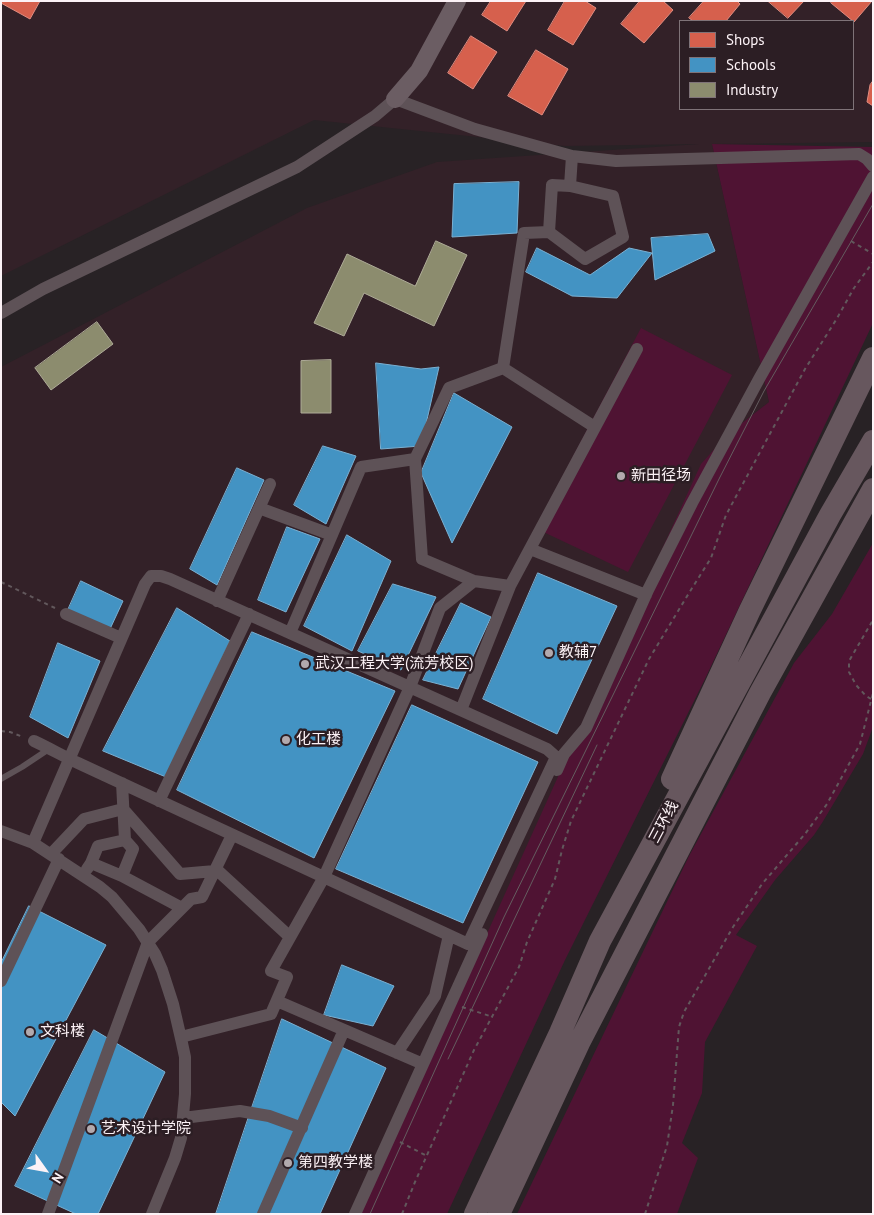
<!DOCTYPE html>
<meta charset="utf-8">
<style>
body{margin:0}
#map{position:relative;width:874px;height:1215px;overflow:hidden;background:#282225;font-family:"PT Sans",sans-serif}
canvas{display:block}
.frame{position:absolute;inset:0;border:2px solid #fcf2f6;pointer-events:none}
.legend{position:absolute;left:679px;top:20px;width:175px;height:90px;box-sizing:border-box;background:#2c1e24;border:1px solid #7f7378;margin:0;padding:6px 9px;list-style:none;font-size:15px;color:#fcf2f6}
.legend li{display:flex;align-items:center;gap:10px;height:25px}
.legend b{width:25px;border:1px solid #7f7378}
.north{position:absolute;left:20px;top:1145px;width:50px;height:50px;-webkit-text-stroke:4px #2c1e24;paint-order:stroke;rotate:122deg;font-size:14px;font-weight:700;line-height:20px;text-align:center;color:#fcf2f6}
.north::after{content:'';display:block;margin:auto;width:18px;height:22px;background:#fcf2f6;clip-path:polygon(50% 0,100% 100%,50% 72%,0 100%)}
</style>
<div id="map">
<canvas width="874" height="1215"></canvas>
<div class="frame"></div>
<ul class="legend">
<li><b style="height:14px;background:#d6604d"></b>Shops</li>
<li><b style="height:14px;background:#4393c3"></b>Schools</li>
<li><b style="height:14px;background:#8c8c6e"></b>Industry</li>
</ul>
<div class="north">N</div>
</div>
<script>
const c = document.querySelector('canvas').getContext('2d');
c.lineJoin = 'round';
function fill(path, color) { c.fillStyle = color; c.fill(path, 'evenodd'); }
function trace(path, color, width, dash) { c.strokeStyle = color; c.lineWidth = width; c.lineCap = dash ? 'butt' : 'round'; c.setLineDash(dash || []); c.stroke(path); }
function drawText(font, color, halo, rows, align = 'center') {
  c.font = font + ' "PT Sans","Noto Sans SC",sans-serif'; c.lineWidth = 5; c.setLineDash([]); c.textBaseline = 'middle'; c.strokeStyle = halo; c.fillStyle = color; for (const [text, x, y, turn = 0] of rows) {
    c.save(); c.translate(x, y); c.rotate((+turn || 0) * Math.PI / 180); c.textAlign = isNaN(turn) ? turn : align; if (halo) c.strokeText(text, 0, 0); c.fillText(text, 0, 0); c.restore();
  }
}
fill(new Path2D(`
 M 1,1 L 873,1 L 873,142 L 712,144 L 769,402 L 728,434 L 360,1214 L 1,1214 L 1,367 L 307,208 L 437,162 L 699,144 L 565,146 L 314,120 L 1,276 ZM 680,21 L 853,21 L 853,109 L 680,109 Z`), '#332128');
fill(new Path2D(`
 M 712,144 L 873,147 L 873,323 L 705,679 L 565,960 L 447,1214 L 360,1214 L 571,748 L 701,464 L 728,434 L 769,402 Z
 M 641,328 L 732,375 L 628,572 L 535,528 Z
 M 873,543 L 873,727 L 863,754 L 822,823 L 814,835 L 775,880 L 736,935 L 757,946 L 705,1042 L 702,1093 L 682,1143 L 698,1158 L 677,1214 L 517,1214 L 689,856 L 794,663 L 832,614 Z`), '#4f1333');
const shops = new Path2D(`
 M 1,1 L 40,1 L 30,19 L 1,3 Z
 M 491,1 L 526,1 L 507,31 L 482,15 Z
 M 565,1 L 585,1 L 596,8 L 573,45 L 548,30 Z
 M 640,1 L 663,1 L 673,10 L 644,43 L 621,24 Z
 M 704,1 L 737,1 L 740,4 L 726,21 L 693,21 L 689,18 Z
 M 768,1 L 804,1 L 788,18 Z
 M 832,1 L 872,1 L 854,22 L 831,3 Z
 M 471,36 L 497,52 L 473,89 L 448,73 Z
 M 536,50 L 568,69 L 542,115 L 508,96 Z
 M 873,81 L 873,106 L 867,102 L 870,85 Z`);
fill(shops, '#d6604d');
trace(shops, '#e18c80', 1);
const schools = new Path2D(`
 M 519,182 L 517,233 L 452,237 L 454,184 Z
 M 708,234 L 715,251 L 655,280 L 651,238 Z
 M 537,248 L 590,275 L 629,248 L 652,253 L 617,298 L 572,296 L 526,272 Z
 M 376,363 L 421,369 L 439,367 L 421,446 L 381,449 Z
 M 454,393 L 512,427 L 452,543 L 421,473 Z
 M 323,446 L 356,456 L 326,524 L 294,505 Z
 M 237,468 L 264,480 L 217,585 L 190,569 Z
 M 287,527 L 320,539 L 286,612 L 258,600 Z
 M 347,535 L 391,561 L 352,651 L 304,626 Z
 M 538,573 L 617,606 L 557,734 L 483,699 Z
 M 81,581 L 123,601 L 110,629 L 68,610 Z
 M 393,584 L 436,597 L 401,670 L 358,651 Z
 M 461,603 L 491,617 L 458,689 L 423,680 Z
 M 177,608 L 230,641 L 166,777 L 103,751 Z
 M 252,632 L 395,691 L 314,858 L 177,790 Z
 M 58,643 L 100,661 L 68,738 L 30,717 Z
 M 412,705 L 538,762 L 463,923 L 336,869 Z
 M 29,906 L 106,945 L 15,1116 L 1,1102 L 1,963 Z
 M 342,965 L 394,986 L 373,1026 L 324,1015 Z
 M 282,1019 L 386,1068 L 320,1214 L 216,1214 Z
 M 94,1030 L 165,1072 L 98,1214 L 76,1214 L 15,1186 Z`);
fill(schools, '#4393c3');
trace(schools, '#7ab0d2', 1);
const industry = new Path2D(`
 M 436,241 L 467,255 L 434,326 L 364,293 L 344,336 L 314,323 L 347,254 L 415,286 Z
 M 97,322 L 113,344 L 51,390 L 35,368 Z
 M 331,360 L 331,413 L 301,413 L 301,361 Z`);
fill(industry, '#8c8c6e');
trace(industry, '#aeab97', 1);
trace(new Path2D(`
 M 851,241 L 873,254
 M 1,582 L 55,608
 M 871,699 L 866,696 L 856,685 L 849,672 L 849,661 L 873,620
 M 1,731 L 10,732 L 23,737
 M 462,1007 L 493,1017
 M 400,1142 L 427,1156
 M 402,1214 L 415,1182 L 474,1050 L 519,967 L 527,942 L 555,879 L 562,850 L 571,821 L 649,659 L 689,593 L 711,558 L 726,515 L 805,369 L 836,320 L 854,288 L 873,262
 M 645,1214 L 667,1146 L 673,1105 L 679,1027 L 684,1012 L 733,927 L 762,884 L 805,834 L 827,804 L 860,744 L 873,693`), '#62585c', 2, [4, 4]);
trace(new Path2D(`
 M 1,779 L 22,767 L 49,749`), '#5e5257', 6);
trace(new Path2D(`
 M 570,186 L 572,156
 M 1,313 L 43,289 L 297,167 L 375,116 L 395,99 L 475,129 L 572,156 L 616,161 L 859,154 L 867,159 L 873,166
 M 503,368 L 524,233 L 549,232 L 585,259 L 623,237 L 613,196 L 570,186 L 552,185 L 549,232
 M 503,368 L 449,388 L 415,459 L 422,559 L 474,581 L 510,586
 M 503,368 L 590,424
 M 259,508 L 332,535
 M 530,549 L 646,595
 M 217,601 L 270,484
 M 66,614 L 121,638
 M 290,633 L 361,467 L 415,459
 M 461,710 L 510,586 L 637,349
 M 557,770 L 564,754 L 586,728 L 648,590 L 692,503 L 759,379 L 873,177
 M 122,783 L 125,840 L 133,849 L 122,876
 M 159,801 L 249,614
 M 1,831 L 33,843 L 100,887 L 112,897 L 139,929 L 155,954 L 162,970 L 173,1004 L 182,1043 L 185,1057 L 185,1094 L 181,1138 L 175,1158 L 152,1214
 M 33,843 C 71,757 107,670 145,584 L 151,576 L 161,576 L 170,579 L 547,749 L 556,757 L 468,944 L 78,763 C 63,756 49,748 34,741
 M 51,854 L 84,819 L 123,809 L 180,874 L 215,871
 M 91,863 L 122,876 L 182,908
 M 87,869 L 91,863 L 98,846 L 125,840
 M 216,869 L 290,937
 M 1,981 L 59,859
 M 277,1001 L 423,1064
 M 181,1037 L 271,1014 L 287,977 L 271,971 L 324,877 L 410,687 L 440,608 L 474,581
 M 397,1053 L 435,996 L 449,935
 M 183,1118 L 240,1111 L 269,1116 L 302,1128
 M 48,1214 L 148,942 L 191,899 L 202,897 L 232,835
 M 263,1214 L 344,1030
 M 355,1214 L 482,934`), '#5e5257', 12);
trace(new Path2D(`
 M 395,99 L 419,71 L 457,1`), '#6b5d63', 18);
trace(new Path2D(`
 M 672,779 L 750,610 L 873,358
 M 475,1214 L 560,1033 L 600,941 L 830,515 L 873,441
 M 499,1214 L 579,1043 L 760,693 L 873,489`), '#67575e', 22);
trace(new Path2D(`
 M 448,1059 L 597,745
 M 370,1214 L 504,917 L 719,479 L 764,391 L 873,204`), '#655d60', 1);
for (const [x, y, r, color] of [
 [621,476,5,"#b2a9ad"],
 [549,653,5,"#b2a9ad"],
 [305,664,5,"#b2a9ad"],
 [286,740,5,"#b2a9ad"],
 [30,1032,5,"#b2a9ad"],
 [91,1129,5,"#b2a9ad"],
 [288,1163,5,"#b2a9ad"]
]) { const dot = new Path2D(); dot.arc(x, y, r, 0, 2 * Math.PI); c.fillStyle = color; c.fill(dot); trace(dot, '#2c1e24', 2); }
drawText('15px', '#fcf2f6', '#2c1e24', [
 ["新田径场",631,476],
 ["教辅7",559,653],
 ["武汉工程大学(流芳校区)",315,664],
 ["化工楼",296,740],
 ["文科楼",40,1032],
 ["艺术设计学院",101,1129],
 ["第四教学楼",298,1163]
], 'left');
drawText('15px', '#fcf2f6', '#2c1e24', [
 ["三环线",664,822,-62]
]);
</script>
